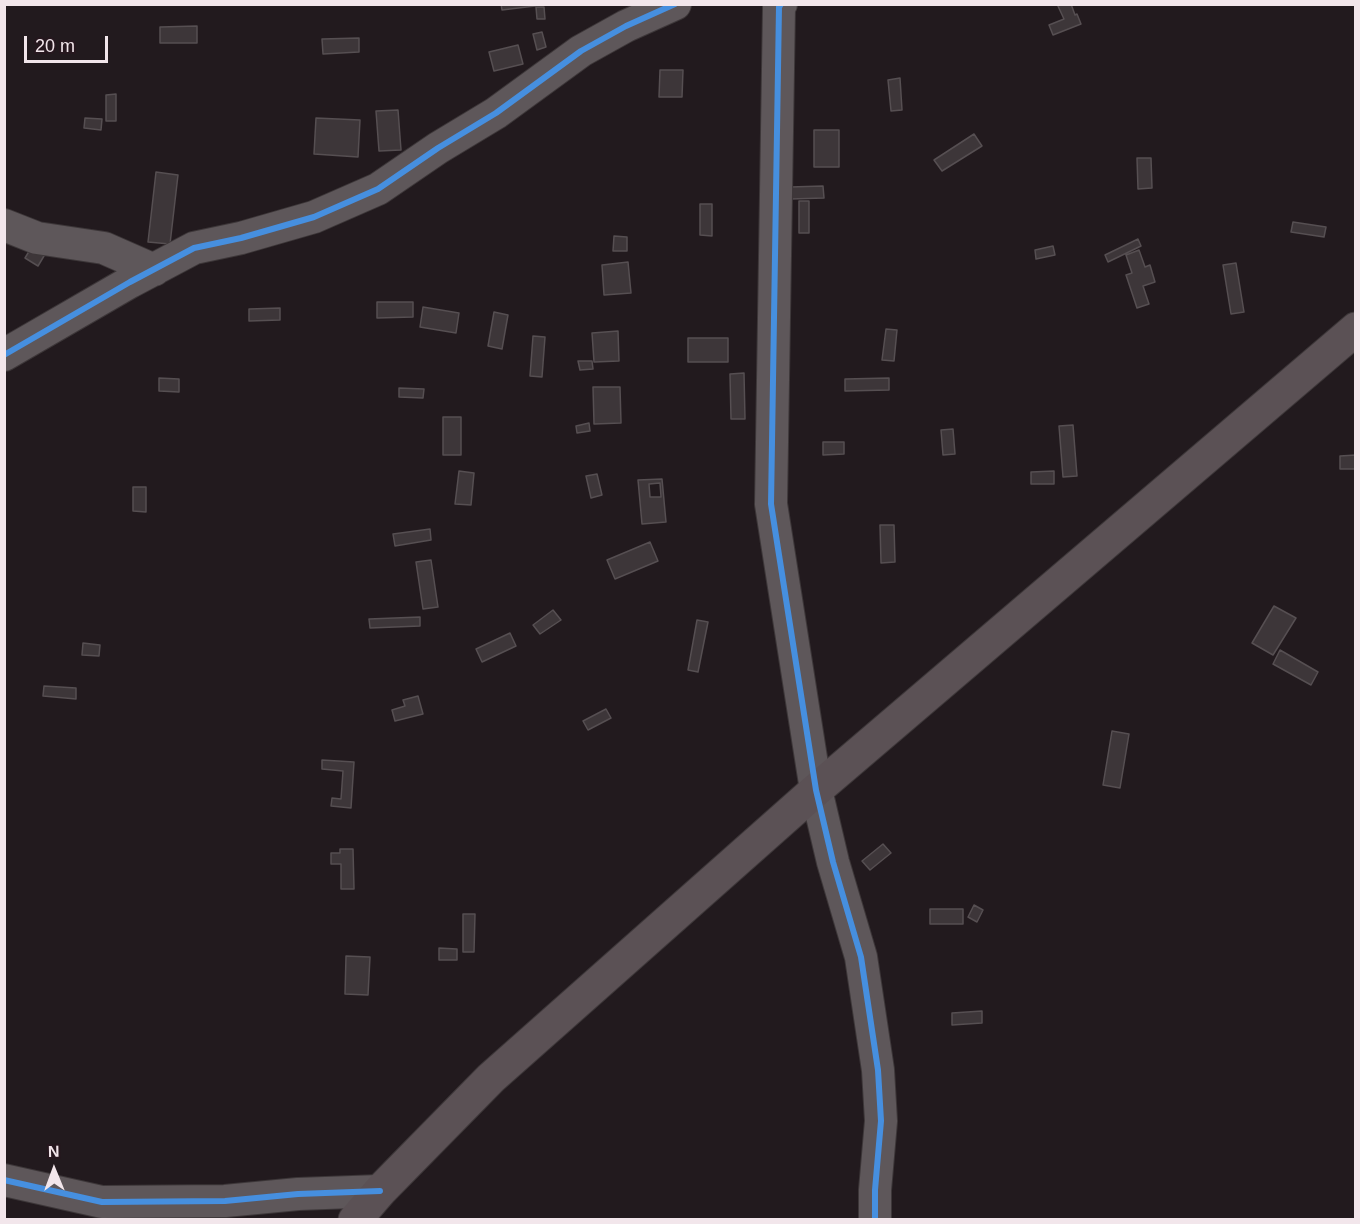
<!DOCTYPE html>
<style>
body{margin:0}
#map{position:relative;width:1360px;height:1224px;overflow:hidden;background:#221a1e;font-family:Arial,sans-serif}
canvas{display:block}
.frame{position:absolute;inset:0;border:6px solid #f2e6eb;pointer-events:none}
.north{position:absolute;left:24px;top:1140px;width:60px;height:60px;-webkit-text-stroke:4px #26171e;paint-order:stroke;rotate:359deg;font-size:16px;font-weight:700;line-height:24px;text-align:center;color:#f2e6eb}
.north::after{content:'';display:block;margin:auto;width:21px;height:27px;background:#f2e6eb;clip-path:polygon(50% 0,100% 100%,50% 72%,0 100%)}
.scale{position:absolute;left:24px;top:36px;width:84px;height:27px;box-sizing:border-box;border:3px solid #f2e6eb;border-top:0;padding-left:8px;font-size:18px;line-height:21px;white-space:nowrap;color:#f2e6eb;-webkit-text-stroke:4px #26171e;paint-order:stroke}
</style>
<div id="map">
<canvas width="1360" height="1224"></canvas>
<div class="frame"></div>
<div class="north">N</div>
<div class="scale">20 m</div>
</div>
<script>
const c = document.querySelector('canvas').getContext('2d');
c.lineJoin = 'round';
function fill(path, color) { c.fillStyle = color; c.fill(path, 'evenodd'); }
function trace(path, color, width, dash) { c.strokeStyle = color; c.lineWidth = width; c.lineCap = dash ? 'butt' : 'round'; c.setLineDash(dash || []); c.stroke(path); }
const building = new Path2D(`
 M 501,4 L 535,4 L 535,6 L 502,10 Z
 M 1057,4 L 1071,4 L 1075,15 L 1077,14 L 1081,24 L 1053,35 L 1049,25 L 1064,19 Z
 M 536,7 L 544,7 L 545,19 L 537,19 Z
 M 197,26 L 197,43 L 160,43 L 160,27 Z
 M 542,32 L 546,47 L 537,50 L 533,34 Z
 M 359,38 L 359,52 L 323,54 L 322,39 Z
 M 518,45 L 523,64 L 494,71 L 489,52 Z
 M 660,70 L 683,70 L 682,97 L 659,97 Z
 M 900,78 L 902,110 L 891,111 L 888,80 Z
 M 116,94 L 116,121 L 106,121 L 106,95 Z
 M 398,110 L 401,150 L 379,151 L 376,111 Z
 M 85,118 L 102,119 L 101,130 L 84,128 Z
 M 316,118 L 360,120 L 358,157 L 314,154 Z
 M 814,130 L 839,130 L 839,167 L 814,167 Z
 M 974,134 L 982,146 L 942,171 L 934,160 Z
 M 1137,158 L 1151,158 L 1152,188 L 1138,189 Z
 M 156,172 L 178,175 L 170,244 L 148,242 Z
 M 823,186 L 824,198 L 790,199 L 790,187 Z
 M 799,201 L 809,201 L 809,233 L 799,233 Z
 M 700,204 L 712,204 L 712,236 L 700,235 Z
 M 1293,222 L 1326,227 L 1324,237 L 1291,232 Z
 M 614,236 L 627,237 L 627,251 L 613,251 Z
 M 1138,239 L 1141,246 L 1108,262 L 1105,255 Z
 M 1053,246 L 1055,255 L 1036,259 L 1035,250 Z
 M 31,248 L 44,256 L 38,266 L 25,258 Z
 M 1139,250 L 1145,267 L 1150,265 L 1155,282 L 1143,286 L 1149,304 L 1137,308 L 1126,275 L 1132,273 L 1126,255 Z
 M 628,262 L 631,293 L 604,295 L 602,265 Z
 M 1236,263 L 1244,312 L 1231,314 L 1223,265 Z
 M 377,302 L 413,302 L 413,317 L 377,318 Z
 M 423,307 L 459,313 L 456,333 L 420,327 Z
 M 280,308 L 280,320 L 249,321 L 249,309 Z
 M 494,312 L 508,315 L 502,349 L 488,346 Z
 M 886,329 L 897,330 L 894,361 L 882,360 Z
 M 618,331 L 619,361 L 594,362 L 592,333 Z
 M 533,336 L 545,337 L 542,377 L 530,376 Z
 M 688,338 L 728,338 L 728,362 L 688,362 Z
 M 578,361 L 592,361 L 593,369 L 580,370 Z
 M 744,373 L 745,419 L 731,419 L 730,374 Z
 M 159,378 L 179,379 L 179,392 L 159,391 Z
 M 889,378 L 889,390 L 845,391 L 845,379 Z
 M 593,387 L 620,387 L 621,423 L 594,424 Z
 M 399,388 L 424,389 L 423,398 L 399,397 Z
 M 443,417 L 461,417 L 461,455 L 443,455 Z
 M 589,423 L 590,431 L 577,433 L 576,426 Z
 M 1073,425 L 1077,476 L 1063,477 L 1059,426 Z
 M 953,429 L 955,454 L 943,455 L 941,430 Z
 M 823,442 L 844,442 L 844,454 L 823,455 Z
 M 1356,455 L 1356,469 L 1340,469 L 1340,456 Z
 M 459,471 L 474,473 L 471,505 L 455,504 Z
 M 1054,471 L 1054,484 L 1031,484 L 1031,472 Z
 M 597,474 L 602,495 L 591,498 L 586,476 Z
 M 662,479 L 666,522 L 642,524 L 638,480 ZM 660,483 L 661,497 L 650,497 L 649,484 Z
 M 133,487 L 146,487 L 146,512 L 133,511 Z
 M 880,525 L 894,525 L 895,562 L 881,563 Z
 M 430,529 L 431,540 L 395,546 L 393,534 Z
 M 650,542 L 658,561 L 615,579 L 607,560 Z
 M 431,560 L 438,607 L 423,609 L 416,562 Z
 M 1274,606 L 1296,618 L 1273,655 L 1252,643 Z
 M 553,610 L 561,620 L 540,634 L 533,625 Z
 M 420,617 L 420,626 L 370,628 L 369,619 Z
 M 697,620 L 708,622 L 698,672 L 688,670 Z
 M 510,633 L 516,646 L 482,662 L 476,649 Z
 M 83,643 L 100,645 L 99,656 L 82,655 Z
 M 1280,650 L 1318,672 L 1311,685 L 1273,664 Z
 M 44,686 L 76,688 L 76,699 L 43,696 Z
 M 418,696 L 423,714 L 395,721 L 392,710 L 405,706 L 403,700 Z
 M 606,709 L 611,718 L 588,730 L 583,721 Z
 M 1112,731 L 1129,734 L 1120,788 L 1103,785 Z
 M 322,760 L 354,762 L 351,808 L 331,806 L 332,798 L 341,799 L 343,771 L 322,769 Z
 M 883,844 L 891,853 L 870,870 L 862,861 Z
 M 340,849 L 353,849 L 354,889 L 341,889 L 341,864 L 331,864 L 331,853 L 340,853 Z
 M 974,905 L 983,910 L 977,922 L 968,917 Z
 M 930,909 L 963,909 L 963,924 L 930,924 Z
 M 463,914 L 475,914 L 474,952 L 463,952 Z
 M 439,948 L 457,949 L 457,960 L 439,960 Z
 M 346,956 L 370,957 L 368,995 L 345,994 Z
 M 982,1011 L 982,1023 L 952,1025 L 952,1013 Z`);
fill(building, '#3d3639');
trace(building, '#564f52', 1.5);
const street = new Path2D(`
 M 781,4 L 779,7 L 771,504 L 816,790 L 833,862 L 861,957 L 878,1070 L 881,1121 L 875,1190 L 875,1220
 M 4,225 L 37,238 L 104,248 L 154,270
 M 4,355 L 130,282 L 194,248 L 241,238 L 314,217 L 378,189 L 438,148 L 496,113 L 581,51 L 626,26 L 675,4
 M 4,1180 L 102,1202 L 225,1201 L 298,1194 L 380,1191`);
const primary = new Path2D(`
 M 355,1220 L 380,1191 L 491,1078 L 816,790 L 1356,329`);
trace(street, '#3d3739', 34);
trace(primary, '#3d3739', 35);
trace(street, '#5e575a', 32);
trace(primary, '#5b5155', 33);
trace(new Path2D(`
 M 781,4 L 779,7 L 771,504 L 816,790 L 833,862 L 861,957 L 878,1070 L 881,1121 L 875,1190 L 875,1220
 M 4,355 L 130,282 L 194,248 L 241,238 L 314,217 L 378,189 L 438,148 L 496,113 L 581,51 L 626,26 L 675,4
 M 4,1180 L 102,1202 L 225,1201 L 298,1194 L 380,1191`), '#468fdf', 6);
</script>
